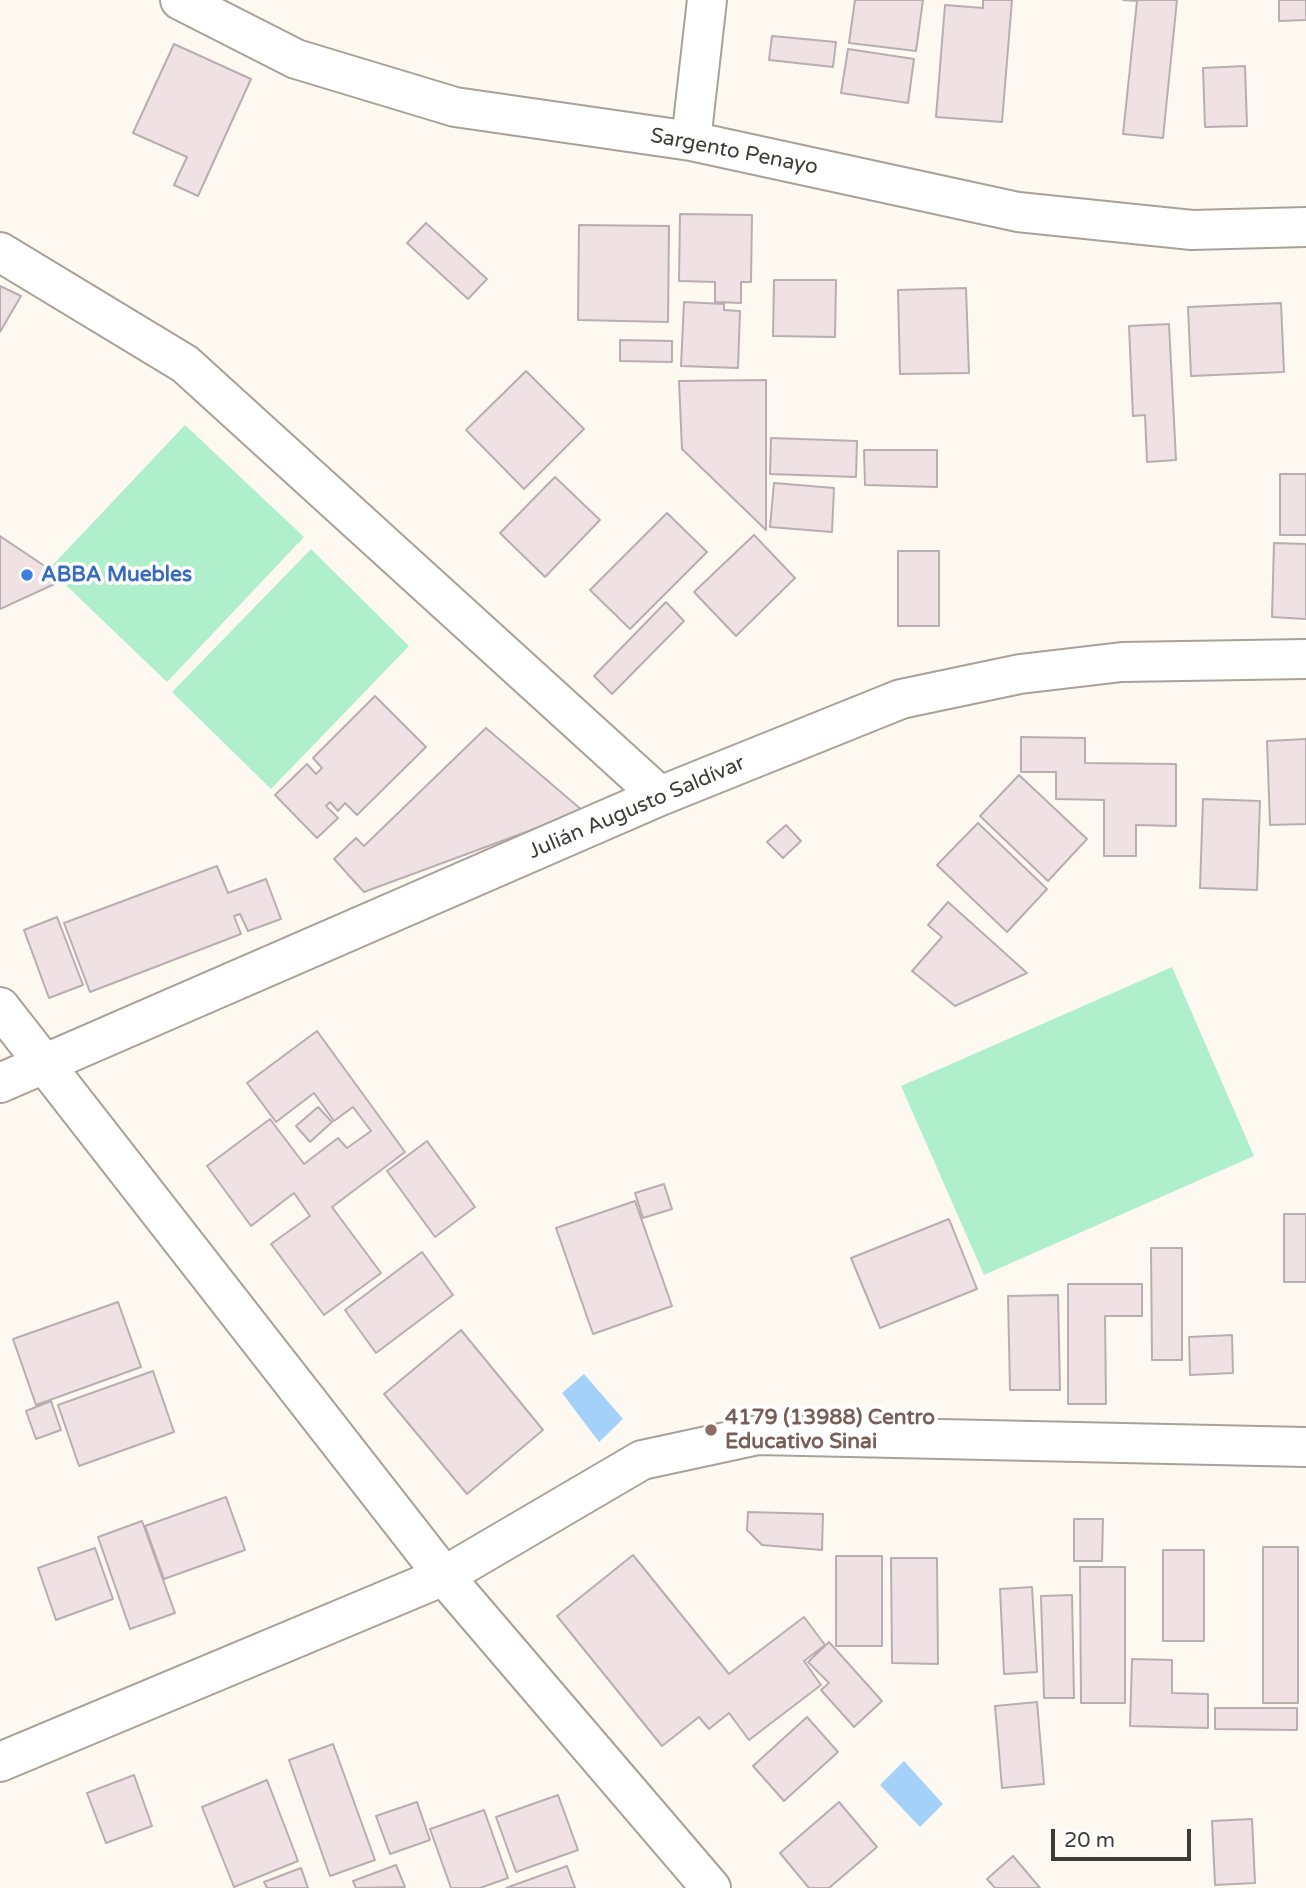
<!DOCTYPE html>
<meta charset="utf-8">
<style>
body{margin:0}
#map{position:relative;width:1306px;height:1888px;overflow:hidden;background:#fef9f0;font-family:"Varela Round",sans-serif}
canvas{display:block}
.scale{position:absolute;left:1051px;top:1829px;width:140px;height:32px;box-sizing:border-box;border:4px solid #3e3c37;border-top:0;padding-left:9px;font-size:21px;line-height:24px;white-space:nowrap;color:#3e3c37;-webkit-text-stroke:5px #fff;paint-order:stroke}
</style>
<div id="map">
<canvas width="1306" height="1888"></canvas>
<div class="scale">20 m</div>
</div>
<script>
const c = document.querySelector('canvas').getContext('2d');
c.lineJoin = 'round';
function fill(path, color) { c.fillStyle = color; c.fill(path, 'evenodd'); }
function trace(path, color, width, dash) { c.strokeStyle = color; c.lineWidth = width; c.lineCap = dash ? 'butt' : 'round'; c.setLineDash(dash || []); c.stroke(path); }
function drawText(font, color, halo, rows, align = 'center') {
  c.font = font + ' "Varela Round",sans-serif'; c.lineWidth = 7; c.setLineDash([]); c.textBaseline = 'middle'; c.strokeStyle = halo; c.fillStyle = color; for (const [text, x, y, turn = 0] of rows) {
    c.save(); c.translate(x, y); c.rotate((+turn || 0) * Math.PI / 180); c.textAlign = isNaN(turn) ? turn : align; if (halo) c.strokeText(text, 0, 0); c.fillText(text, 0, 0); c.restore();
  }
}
fill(new Path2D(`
 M 185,425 L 304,537 L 167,682 L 49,569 Z
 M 311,549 L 409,646 L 271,789 L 172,692 Z
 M 1172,967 L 1254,1156 L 984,1275 L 901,1086 Z`), '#b0efcc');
fill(new Path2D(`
 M 584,1374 L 623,1419 L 599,1442 L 562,1393 Z
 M 904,1761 L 943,1804 L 920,1827 L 880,1785 Z`), '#a3d1f9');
const building = new Path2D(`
 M 855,0 L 923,0 L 916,51 L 849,43 Z
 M 983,0 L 1012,0 L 1002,122 L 936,117 L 945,5 L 983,8 Z
 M 1123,0 L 1177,0 L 1163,138 L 1123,134 L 1137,1 Z
 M 1279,0 L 1306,0 L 1306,20 L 1279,21 Z
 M 772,36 L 836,42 L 833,67 L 769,60 Z
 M 174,44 L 251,79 L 198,196 L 174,185 L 187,157 L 133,133 Z
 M 848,49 L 914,59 L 908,103 L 841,93 Z
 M 1245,66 L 1247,126 L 1205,127 L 1203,68 Z
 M 680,214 L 752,215 L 751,282 L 741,282 L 741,303 L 715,302 L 715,282 L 679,281 Z
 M 426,223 L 487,279 L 468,299 L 407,243 Z
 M 579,225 L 669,226 L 668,322 L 578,320 Z
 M 774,280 L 836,280 L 835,337 L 773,336 Z
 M 0,286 L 21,296 L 0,332 Z
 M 966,288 L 969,373 L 900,374 L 898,290 Z
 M 684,302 L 724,304 L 724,310 L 740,311 L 738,368 L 681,366 Z
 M 1281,303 L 1284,372 L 1191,376 L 1188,307 Z
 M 1169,324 L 1176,460 L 1147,462 L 1145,415 L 1133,416 L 1129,326 Z
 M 620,340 L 672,341 L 672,362 L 620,361 Z
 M 526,371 L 584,429 L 524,489 L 466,430 Z
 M 766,380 L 766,530 L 682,449 L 679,381 Z
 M 771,438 L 857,441 L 856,477 L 770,474 Z
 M 864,450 L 937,450 L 937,487 L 865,485 Z
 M 1280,474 L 1306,474 L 1306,535 L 1280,535 Z
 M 555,477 L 600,520 L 545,577 L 500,533 Z
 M 774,483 L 834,488 L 832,532 L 770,527 Z
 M 667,513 L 707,552 L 630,629 L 590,590 Z
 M 754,535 L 795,578 L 736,636 L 694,592 Z
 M 0,536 L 49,569 L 61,581 L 0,609 Z
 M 1274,543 L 1306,544 L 1306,619 L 1272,617 Z
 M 898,551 L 939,551 L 939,626 L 898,626 Z
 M 666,602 L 684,621 L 612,694 L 594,676 Z
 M 375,696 L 426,747 L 357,815 L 345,803 L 338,811 L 330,802 L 326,806 L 338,818 L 317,838 L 275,795 L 307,764 L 316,774 L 322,768 L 313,758 Z
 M 486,728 L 583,811 L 364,892 L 334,859 L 356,838 L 364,846 Z
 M 1021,737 L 1085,738 L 1085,763 L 1176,764 L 1176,826 L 1136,825 L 1136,856 L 1104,856 L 1104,800 L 1056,799 L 1056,772 L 1021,772 Z
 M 1306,739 L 1306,824 L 1270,825 L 1267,741 Z
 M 1019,775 L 1087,839 L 1048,881 L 980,816 Z
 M 1203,799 L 1260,801 L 1257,890 L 1200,888 Z
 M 978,823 L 1047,889 L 1007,932 L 937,865 Z
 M 786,825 L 801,841 L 783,858 L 767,842 Z
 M 217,866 L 228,893 L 266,879 L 281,919 L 248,931 L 240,914 L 234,916 L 241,934 L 90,992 L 64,923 Z
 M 948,902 L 1027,973 L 955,1006 L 912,971 L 942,937 L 928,925 Z
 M 57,917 L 83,985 L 49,998 L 24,930 Z
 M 317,1031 L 405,1152 L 332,1207 L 381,1273 L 324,1315 L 271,1244 L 310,1216 L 294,1193 L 251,1226 L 207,1166 L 270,1119 L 304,1164 L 338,1138 L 347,1148 L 371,1131 L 353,1107 L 334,1121 L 314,1093 L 276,1122 L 247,1083 Z
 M 318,1107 L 332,1122 L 310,1142 L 296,1126 Z
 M 427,1141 L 475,1207 L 435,1237 L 387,1171 Z
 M 664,1184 L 672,1209 L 643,1218 L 635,1193 Z
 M 635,1201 L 672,1306 L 593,1334 L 556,1228 Z
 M 1284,1214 L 1306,1214 L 1306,1282 L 1284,1282 Z
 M 949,1219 L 977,1289 L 880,1328 L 851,1258 Z
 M 1151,1248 L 1182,1248 L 1182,1360 L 1152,1360 Z
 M 422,1252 L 453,1295 L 376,1353 L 345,1310 Z
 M 1068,1284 L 1142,1284 L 1142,1316 L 1105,1316 L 1106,1404 L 1068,1404 Z
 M 1058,1295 L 1060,1390 L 1010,1390 L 1008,1296 Z
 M 118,1302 L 141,1367 L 36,1405 L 13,1339 Z
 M 461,1330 L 543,1430 L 467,1494 L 384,1394 Z
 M 1232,1335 L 1233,1373 L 1190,1375 L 1189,1337 Z
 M 153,1371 L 174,1432 L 79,1466 L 58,1405 Z
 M 51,1401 L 61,1430 L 36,1439 L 26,1411 Z
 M 226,1497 L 245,1550 L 164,1579 L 145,1526 Z
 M 748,1512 L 823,1514 L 822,1550 L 762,1545 L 747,1530 Z
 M 1074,1519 L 1103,1519 L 1102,1561 L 1074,1561 Z
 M 142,1521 L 175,1613 L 130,1629 L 98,1537 Z
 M 1263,1547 L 1298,1547 L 1298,1703 L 1263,1703 Z
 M 95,1548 L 113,1599 L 56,1620 L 38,1568 Z
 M 1163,1550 L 1204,1550 L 1204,1641 L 1163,1641 Z
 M 633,1555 L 729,1674 L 804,1617 L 825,1645 L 804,1661 L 821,1685 L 749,1740 L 729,1713 L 709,1729 L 699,1717 L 662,1746 L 557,1616 Z
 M 836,1556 L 882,1556 L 882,1646 L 836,1646 Z
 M 891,1558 L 937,1558 L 938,1664 L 892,1663 Z
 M 1080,1567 L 1125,1567 L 1125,1703 L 1081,1703 Z
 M 1032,1587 L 1037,1672 L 1004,1674 L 1000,1589 Z
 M 1072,1595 L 1074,1698 L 1044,1698 L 1041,1596 Z
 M 829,1642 L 882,1701 L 854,1727 L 821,1690 L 829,1683 L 808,1662 Z
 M 1132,1659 L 1172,1660 L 1172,1693 L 1208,1694 L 1208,1728 L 1130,1726 Z
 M 1037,1702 L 1044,1784 L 1002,1788 L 995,1706 Z
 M 1215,1708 L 1297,1708 L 1297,1730 L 1215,1729 Z
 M 807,1717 L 838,1752 L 784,1801 L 753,1766 Z
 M 333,1744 L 375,1860 L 330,1876 L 289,1760 Z
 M 134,1775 L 152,1826 L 106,1843 L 87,1793 Z
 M 267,1780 L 298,1861 L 234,1887 L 202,1807 Z
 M 558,1795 L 578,1850 L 516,1872 L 496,1817 Z
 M 417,1802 L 430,1840 L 390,1854 L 376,1816 Z
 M 839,1802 L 877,1847 L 829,1888 L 809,1888 L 780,1853 Z
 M 484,1810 L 508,1878 L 480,1888 L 451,1888 L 430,1829 Z
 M 1252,1819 L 1255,1883 L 1215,1885 L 1212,1821 Z
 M 1013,1856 L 1040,1888 L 995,1888 L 987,1879 Z
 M 396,1865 L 405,1887 L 356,1888 L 353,1881 Z
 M 567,1866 L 575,1888 L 506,1888 Z
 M 301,1868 L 308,1888 L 267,1888 L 264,1882 Z`);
fill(building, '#efe1e4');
trace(building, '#baadb1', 2);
const minor = new Path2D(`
 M 180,0 L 296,59 L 455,107 L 691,141 L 1018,212 L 1192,230 L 1306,227
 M 691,141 L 707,0
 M 0,252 L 185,364 L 660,796
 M 0,1007 L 444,1576 L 711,1888
 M 0,1083 L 660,796 L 901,699 L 1020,674 L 1122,662 L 1306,659
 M 0,1762 L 444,1576 L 642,1460 L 758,1435 L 1306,1447`);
trace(minor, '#a7a197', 42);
trace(minor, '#fff', 38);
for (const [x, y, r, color] of [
 [27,575,7,"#3f7fe0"],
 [711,1430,7,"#8d6e63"]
]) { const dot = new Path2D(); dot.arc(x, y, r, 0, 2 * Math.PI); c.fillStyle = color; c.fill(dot); trace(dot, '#fff', 2.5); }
drawText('21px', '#3e3c37', '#fff', [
 ["Sargento Penayo",734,152,11],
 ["Julián Augusto Saldívar",637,808,-23]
]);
drawText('bold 21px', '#366cbe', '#fff', [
 ["ABBA Muebles",41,575]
], 'left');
drawText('bold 21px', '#785e54', '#fff', [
 ["4179 (13988) Centro",725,1418],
 ["Educativo Sinai",725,1442]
], 'left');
</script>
